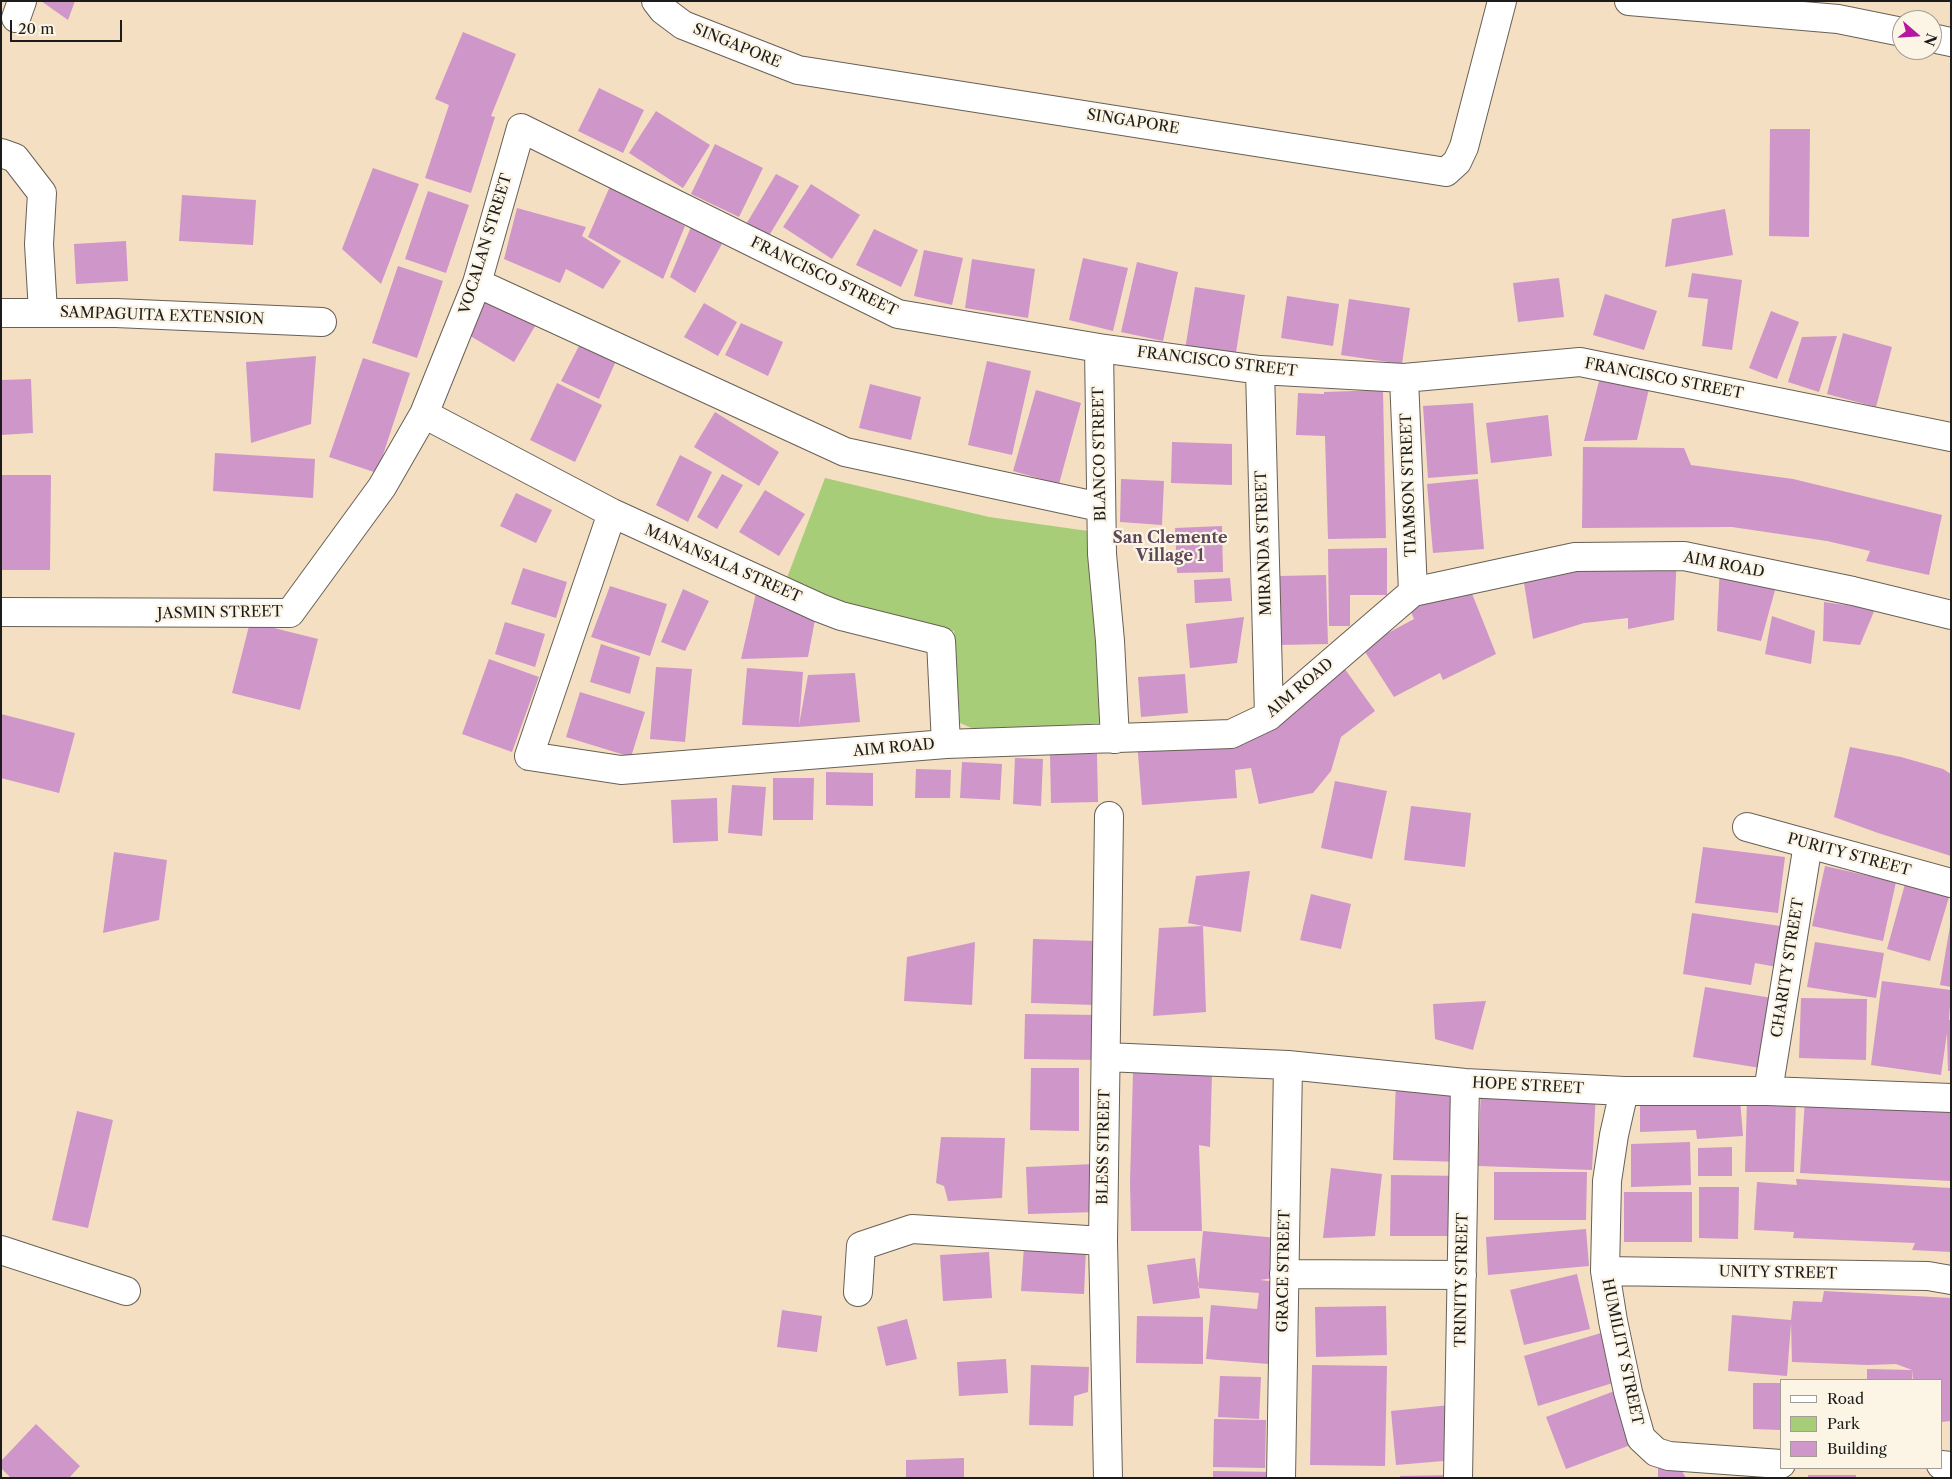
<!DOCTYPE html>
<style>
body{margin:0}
#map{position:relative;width:1952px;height:1479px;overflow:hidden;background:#f4dfc2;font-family:"Libre Caslon Text",serif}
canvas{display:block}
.frame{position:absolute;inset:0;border:2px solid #1c1c1c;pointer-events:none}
.legend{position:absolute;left:1780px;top:1379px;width:162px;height:90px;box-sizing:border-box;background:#fcf5e5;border:1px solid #a29e95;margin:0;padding:6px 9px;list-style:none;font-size:15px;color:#1c1c1c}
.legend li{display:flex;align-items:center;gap:10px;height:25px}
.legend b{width:25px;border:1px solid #a29e95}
.north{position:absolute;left:1892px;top:10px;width:50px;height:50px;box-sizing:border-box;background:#fcf5e5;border:1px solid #a29e95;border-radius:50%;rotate:109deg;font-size:14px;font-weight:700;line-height:20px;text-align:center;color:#1c1c1c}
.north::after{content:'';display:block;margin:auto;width:18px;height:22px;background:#b5179e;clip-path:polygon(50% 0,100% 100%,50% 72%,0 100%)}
.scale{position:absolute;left:10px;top:20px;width:112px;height:22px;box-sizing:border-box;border:2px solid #1c1c1c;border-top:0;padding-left:6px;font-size:15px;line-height:18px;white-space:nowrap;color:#1c1c1c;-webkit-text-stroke:4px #fcf5e5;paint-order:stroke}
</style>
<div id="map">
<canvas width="1952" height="1479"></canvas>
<div class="frame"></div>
<ul class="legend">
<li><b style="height:6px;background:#fff"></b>Road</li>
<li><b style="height:14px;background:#a7cd78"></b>Park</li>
<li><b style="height:14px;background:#cf96ca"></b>Building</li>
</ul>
<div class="north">N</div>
<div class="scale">20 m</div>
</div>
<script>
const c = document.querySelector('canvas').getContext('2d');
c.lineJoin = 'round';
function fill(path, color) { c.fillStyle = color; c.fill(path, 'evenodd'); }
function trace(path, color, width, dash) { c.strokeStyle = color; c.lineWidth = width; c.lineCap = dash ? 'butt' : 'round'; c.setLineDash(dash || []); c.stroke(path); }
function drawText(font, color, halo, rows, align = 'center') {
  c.font = font + ' "Libre Caslon Text",serif'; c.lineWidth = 4.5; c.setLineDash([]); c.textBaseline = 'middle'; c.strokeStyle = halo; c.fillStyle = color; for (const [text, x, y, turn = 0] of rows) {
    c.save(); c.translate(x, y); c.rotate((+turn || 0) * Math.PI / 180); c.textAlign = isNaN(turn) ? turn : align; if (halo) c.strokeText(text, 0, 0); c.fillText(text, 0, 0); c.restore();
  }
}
fill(new Path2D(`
 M 825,478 L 989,517 L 1088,531 L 1106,723 L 976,730 L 960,723 L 954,631 L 844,605 L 785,583 Z`), '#a7cd78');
fill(new Path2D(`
 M 41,1 L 75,1 L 68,20 Z
 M 463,32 L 516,54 L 491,116 L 495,117 L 471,193 L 425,178 L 449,105 L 435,99 Z
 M 599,88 L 644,110 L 623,153 L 578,131 Z
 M 656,111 L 710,145 L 683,188 L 629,153 Z
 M 1770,129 L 1810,129 L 1809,237 L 1769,236 Z
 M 715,144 L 763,168 L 739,217 L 691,194 Z
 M 373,168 L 419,184 L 381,284 L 342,249 Z
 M 776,174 L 799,186 L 767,239 L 745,226 Z
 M 611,184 L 685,226 L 663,279 L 588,237 Z
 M 811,184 L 860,215 L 832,259 L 783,227 Z
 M 428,191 L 469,205 L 446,273 L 405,259 Z
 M 182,195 L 256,200 L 253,245 L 179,241 Z
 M 517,208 L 586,227 L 582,236 L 621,261 L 603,289 L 566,269 L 560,283 L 504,259 Z
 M 1725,209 L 1733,255 L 1665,267 L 1672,219 Z
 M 691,227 L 723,242 L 695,293 L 670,277 Z
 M 874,229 L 918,250 L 901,287 L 856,265 Z
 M 126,241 L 128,281 L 76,284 L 74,244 Z
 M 924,250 L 963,258 L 952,305 L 914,296 Z
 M 1083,258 L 1128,268 L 1113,331 L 1069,320 Z
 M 972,259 L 1035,269 L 1028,318 L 965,308 Z
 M 1137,262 L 1178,272 L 1163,341 L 1121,332 Z
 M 398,266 L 443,281 L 417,358 L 372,343 Z
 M 1692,273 L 1742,280 L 1732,350 L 1702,346 L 1708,299 L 1688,297 Z
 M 1559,278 L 1564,317 L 1518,322 L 1513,283 Z
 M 1195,287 L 1245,295 L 1235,359 L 1185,350 Z
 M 491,293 L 538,321 L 514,362 L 467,334 Z
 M 1605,294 L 1657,311 L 1644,350 L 1593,335 Z
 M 1287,296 L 1339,304 L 1333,346 L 1281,338 Z
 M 1349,299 L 1410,308 L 1402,364 L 1341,355 Z
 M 704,303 L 737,322 L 718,356 L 684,337 Z
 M 1771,311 L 1799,322 L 1777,379 L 1749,368 Z
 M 741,323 L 783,342 L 768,376 L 725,355 Z
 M 1843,333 L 1892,347 L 1876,407 L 1827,394 Z
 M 1837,336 L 1819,392 L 1788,382 L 1802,337 Z
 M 580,344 L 616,361 L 599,399 L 561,381 Z
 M 316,356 L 311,424 L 251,443 L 246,362 Z
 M 363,358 L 410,373 L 377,473 L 329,457 Z
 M 987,361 L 1031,371 L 1012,455 L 968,445 Z
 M 1600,377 L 1649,389 L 1637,440 L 1584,441 Z
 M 31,379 L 33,433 L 1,435 L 1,380 Z
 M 557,383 L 602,405 L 575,462 L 530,440 Z
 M 870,384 L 921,397 L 911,440 L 859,428 Z
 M 1036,390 L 1081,403 L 1059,484 L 1013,471 Z
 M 1383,390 L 1386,538 L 1328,539 L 1325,436 L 1296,435 L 1298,393 L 1324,394 L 1324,392 Z
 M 1473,403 L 1478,474 L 1428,478 L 1423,406 Z
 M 715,412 L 779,452 L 759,486 L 694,447 Z
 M 1548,415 L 1552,456 L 1491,463 L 1486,423 Z
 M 1172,442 L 1232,444 L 1232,485 L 1171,483 Z
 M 1583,447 L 1684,448 L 1691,465 L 1793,479 L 1942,515 L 1929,575 L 1866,561 L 1870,551 L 1827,541 L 1732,527 L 1582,528 Z
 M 215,453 L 315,459 L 313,498 L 213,491 Z
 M 680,455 L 712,472 L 688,522 L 656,505 Z
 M 722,474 L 743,485 L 717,529 L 697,517 Z
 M 1,475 L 51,475 L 50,570 L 1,570 Z
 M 1121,479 L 1164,481 L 1162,525 L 1120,522 Z
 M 1478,479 L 1484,549 L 1433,553 L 1427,484 Z
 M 765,490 L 805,514 L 779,556 L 739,532 Z
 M 516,493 L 552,510 L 536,543 L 500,526 Z
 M 1222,526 L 1223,572 L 1177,573 L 1175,528 Z
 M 1387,548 L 1387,595 L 1350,595 L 1350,626 L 1329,626 L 1328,549 Z
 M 1677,554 L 1674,620 L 1628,629 L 1628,618 L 1584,623 L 1533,639 L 1521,564 Z
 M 1720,563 L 1780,572 L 1761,641 L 1717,631 Z
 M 523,568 L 567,582 L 556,618 L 511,604 Z
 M 1326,575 L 1328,644 L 1280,645 L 1279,576 Z
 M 1230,578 L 1232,601 L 1195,603 L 1194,580 Z
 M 1467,581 L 1496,654 L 1443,680 L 1440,673 L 1394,697 L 1362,647 L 1414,619 L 1408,605 Z
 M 610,586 L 667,604 L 650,656 L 591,637 Z
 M 683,589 L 709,601 L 685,651 L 661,642 Z
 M 756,593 L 817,609 L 808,657 L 741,659 Z
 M 1824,602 L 1875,609 L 1860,645 L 1823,641 Z
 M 1772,616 L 1815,631 L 1811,664 L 1765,654 Z
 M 1244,617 L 1237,663 L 1190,668 L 1186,624 Z
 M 250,622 L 318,639 L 300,710 L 232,693 Z
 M 505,622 L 545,634 L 535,667 L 495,654 Z
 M 601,644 L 640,657 L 630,694 L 590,682 Z
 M 489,659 L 539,677 L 512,752 L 462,734 Z
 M 1342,665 L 1375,711 L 1341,737 L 1331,771 L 1313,793 L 1259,804 L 1251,768 L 1235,770 L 1237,798 L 1142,805 L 1137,741 L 1248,729 Z
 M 656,667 L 692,669 L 685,742 L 650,739 Z
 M 747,668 L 803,672 L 799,725 L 808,675 L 855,673 L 860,722 L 798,727 L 742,725 Z
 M 1185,674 L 1188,713 L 1141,717 L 1138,677 Z
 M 580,692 L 645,712 L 631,757 L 566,737 Z
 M 1,714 L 75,733 L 59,793 L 1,778 Z
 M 1850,747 L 1901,757 L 1943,769 L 1951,774 L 1951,856 L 1878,833 L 1834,817 Z
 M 1050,754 L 1097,754 L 1098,802 L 1051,803 Z
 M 1015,758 L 1043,759 L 1041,806 L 1013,804 Z
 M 962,762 L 1002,764 L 1000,800 L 960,798 Z
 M 916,769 L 951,770 L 950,798 L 915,798 Z
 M 826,772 L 873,773 L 873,806 L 826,805 Z
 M 773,778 L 814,778 L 813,820 L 773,820 Z
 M 1335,781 L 1387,791 L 1372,859 L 1321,848 Z
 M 732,785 L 766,787 L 762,836 L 728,833 Z
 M 717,798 L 718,841 L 673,843 L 671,800 Z
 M 1411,806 L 1471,813 L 1465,867 L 1404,860 Z
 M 1703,847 L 1785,857 L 1778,913 L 1695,903 Z
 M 114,852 L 167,860 L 159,920 L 103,933 Z
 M 1825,866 L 1896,882 L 1883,941 L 1812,926 Z
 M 1250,871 L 1241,932 L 1203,926 L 1206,1012 L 1153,1016 L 1159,928 L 1203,926 L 1188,923 L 1196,876 Z
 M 1905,884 L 1949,897 L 1930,961 L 1887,949 Z
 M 1311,894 L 1351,904 L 1341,949 L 1300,940 Z
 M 1692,913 L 1780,926 L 1784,922 L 1777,967 L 1755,963 L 1751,985 L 1683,974 Z
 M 1950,926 L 1951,927 L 1951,987 L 1940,985 Z
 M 1033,939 L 1097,941 L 1095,1005 L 1031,1003 Z
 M 975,942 L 972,1005 L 904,1001 L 907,957 Z
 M 1815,942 L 1884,953 L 1876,998 L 1807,987 Z
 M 1882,981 L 1951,990 L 1949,1020 L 1951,1020 L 1951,1071 L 1948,1071 L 1947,1033 L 1941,1075 L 1871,1065 Z
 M 1705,987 L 1772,998 L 1760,1068 L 1693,1057 Z
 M 1801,998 L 1867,999 L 1866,1060 L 1799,1058 Z
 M 1486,1001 L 1473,1050 L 1435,1039 L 1433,1004 Z
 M 1025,1014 L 1098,1015 L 1098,1060 L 1024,1059 Z
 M 1031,1068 L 1079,1068 L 1079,1131 L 1030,1130 Z
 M 1133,1072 L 1212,1073 L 1210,1147 L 1199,1145 L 1202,1231 L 1131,1231 L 1130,1182 Z
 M 1396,1082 L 1465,1085 L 1462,1162 L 1393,1160 Z
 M 1481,1087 L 1596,1091 L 1592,1170 L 1478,1166 Z
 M 1747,1098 L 1796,1099 L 1794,1172 L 1745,1172 Z
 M 1740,1099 L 1743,1136 L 1697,1139 L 1696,1130 L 1640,1132 L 1640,1102 Z
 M 1805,1100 L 1951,1108 L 1951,1181 L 1800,1173 Z
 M 77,1111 L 113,1120 L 88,1228 L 52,1220 Z
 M 941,1137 L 1005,1138 L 1002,1198 L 948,1201 L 944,1186 L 936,1183 Z
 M 1690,1142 L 1691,1185 L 1631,1187 L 1631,1144 Z
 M 1732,1147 L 1732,1176 L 1698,1176 L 1698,1148 Z
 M 1095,1164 L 1097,1212 L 1028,1214 L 1026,1167 Z
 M 1331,1168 L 1382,1174 L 1375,1236 L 1323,1238 Z
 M 1494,1172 L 1587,1172 L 1586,1220 L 1494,1220 Z
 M 1391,1175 L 1463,1176 L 1462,1236 L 1390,1236 Z
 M 1796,1179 L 1951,1188 L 1951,1252 L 1912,1250 L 1915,1243 L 1793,1238 L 1794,1232 L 1754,1230 L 1757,1182 L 1797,1185 Z
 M 1699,1187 L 1739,1187 L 1738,1239 L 1699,1238 Z
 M 1624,1192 L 1692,1192 L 1692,1242 L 1624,1242 Z
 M 1586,1229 L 1589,1266 L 1488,1275 L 1486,1237 Z
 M 1203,1231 L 1277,1238 L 1273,1278 L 1260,1280 L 1288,1283 L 1281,1365 L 1206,1359 L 1211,1305 L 1257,1309 L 1259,1293 L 1198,1288 Z
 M 1024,1246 L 1086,1250 L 1084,1294 L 1021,1291 Z
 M 989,1252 L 992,1298 L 943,1301 L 940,1255 Z
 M 1195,1258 L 1200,1298 L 1153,1304 L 1147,1265 Z
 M 1577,1274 L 1590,1329 L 1524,1345 L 1510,1290 Z
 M 1824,1291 L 1951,1298 L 1951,1421 L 1941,1422 L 1941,1380 L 1913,1380 L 1912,1370 L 1896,1364 L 1868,1365 L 1792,1362 L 1791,1323 L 1787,1376 L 1728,1371 L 1732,1315 L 1791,1320 L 1793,1301 L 1822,1302 Z
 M 1386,1306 L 1387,1355 L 1316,1357 L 1315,1307 Z
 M 782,1310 L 822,1316 L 817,1352 L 777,1347 Z
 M 1137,1316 L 1203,1317 L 1203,1364 L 1136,1363 Z
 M 907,1319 L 917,1359 L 886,1366 L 877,1327 Z
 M 1601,1333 L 1616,1382 L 1538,1406 L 1524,1356 Z
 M 1006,1359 L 1008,1393 L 959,1396 L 957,1362 Z
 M 1031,1365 L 1089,1367 L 1088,1392 L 1074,1396 L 1073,1426 L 1029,1425 Z
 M 1312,1365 L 1387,1366 L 1385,1466 L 1310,1465 Z
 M 1867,1369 L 1912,1370 L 1912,1380 L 1867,1380 Z
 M 1220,1376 L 1261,1377 L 1259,1419 L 1218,1417 Z
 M 1753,1383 L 1781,1383 L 1781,1430 L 1753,1429 Z
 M 1617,1390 L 1636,1443 L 1566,1469 L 1546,1417 Z
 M 1450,1405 L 1455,1460 L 1396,1465 L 1391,1411 Z
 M 1214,1419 L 1266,1420 L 1265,1468 L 1213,1467 Z
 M 36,1424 L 80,1466 L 69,1478 L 11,1478 L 1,1468 L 1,1461 Z
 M 964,1458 L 964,1478 L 906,1478 L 906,1460 Z
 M 1676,1461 L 1686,1478 L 1658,1478 L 1658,1467 Z
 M 1213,1471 L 1277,1472 L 1277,1478 L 1213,1478 Z
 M 1458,1475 L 1458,1478 L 1400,1478 L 1400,1476 Z
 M 1808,1475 L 1856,1475 L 1856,1478 L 1808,1478 Z`), '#cf96ca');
const street = new Path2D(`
 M 656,1 L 663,10 L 683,25 L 798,70 L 1446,172 L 1457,162 L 1464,147 L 1502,1
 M 1629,1 L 1838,19 L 1902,32
 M 16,18 L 22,1
 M 1932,38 L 1951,42
 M 1,153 L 15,158 L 42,193 L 39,244 L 43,312
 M 477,283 L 845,452 L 1100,507
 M 1,313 L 116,313 L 322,322
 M 1099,348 L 1102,554 L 1110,641 L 1115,739
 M 1260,370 L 1269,716
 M 1404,378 L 1413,592
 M 424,414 L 612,513 L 820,608 L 841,616 L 941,641 L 946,744
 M 612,513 L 529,756 L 621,770 L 946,744 L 1231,734 L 1269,716 L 1413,592 L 1575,557 L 1684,556 L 1853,591 L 1951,615
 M 1,612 L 290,613 L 382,487 L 424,414 L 477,283 L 521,128 L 898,314 L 1099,348 L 1260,370 L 1404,378 L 1580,362 L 1951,437
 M 1747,827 L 1951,883
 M 1106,1057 L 1288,1065 L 1465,1083 L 1624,1091 L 1768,1091 L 1951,1098
 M 1624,1091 L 1614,1135 L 1607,1181 L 1605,1271 L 1613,1321 L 1628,1392 L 1641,1438 L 1656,1452 L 1669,1456 L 1781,1464
 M 1768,1091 L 1808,844
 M 1,1250 L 126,1291
 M 1605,1271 L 1928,1276 L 1951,1280
 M 1284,1274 L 1462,1275
 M 858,1292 L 861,1246 L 912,1229 L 1103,1241
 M 1941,1465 L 1951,1466
 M 1108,1478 L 1103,1241 L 1109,816
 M 1281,1478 L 1288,1065
 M 1458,1478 L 1465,1083`);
trace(street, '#686056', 30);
trace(street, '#fff', 28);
drawText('15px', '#1c1c1c', '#fcf5e5', [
 ["SINGAPORE",737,46,22],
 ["SINGAPORE",1133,122,9],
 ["VOCALAN STREET",486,244,-73],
 ["FRANCISCO STREET",824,277,26],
 ["SAMPAGUITA EXTENSION",162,316,2],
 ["FRANCISCO STREET",1217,362,7],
 ["FRANCISCO STREET",1664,379,11],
 ["BLANCO STREET",1100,454,-91],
 ["TIAMSON STREET",1409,485,-92],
 ["MIRANDA STREET",1264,543,-92],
 ["MANANSALA STREET",723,564,24],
 ["AIM ROAD",1724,565,11],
 ["JASMIN STREET",220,613,-1],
 ["AIM ROAD",1300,688,-40],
 ["AIM ROAD",894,748,-5],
 ["PURITY STREET",1849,855,15],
 ["CHARITY STREET",1788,968,-81],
 ["HOPE STREET",1528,1086,3],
 ["BLESS STREET",1104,1147,-89],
 ["GRACE STREET",1284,1271,-89],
 ["UNITY STREET",1778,1273,1],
 ["TRINITY STREET",1462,1280,-89],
 ["HUMILITY STREET",1622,1352,78]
]);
drawText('bold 16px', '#5b4759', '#fcf5e5', [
 ["San Clemente",1170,538],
 ["Village 1",1170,556]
]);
</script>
